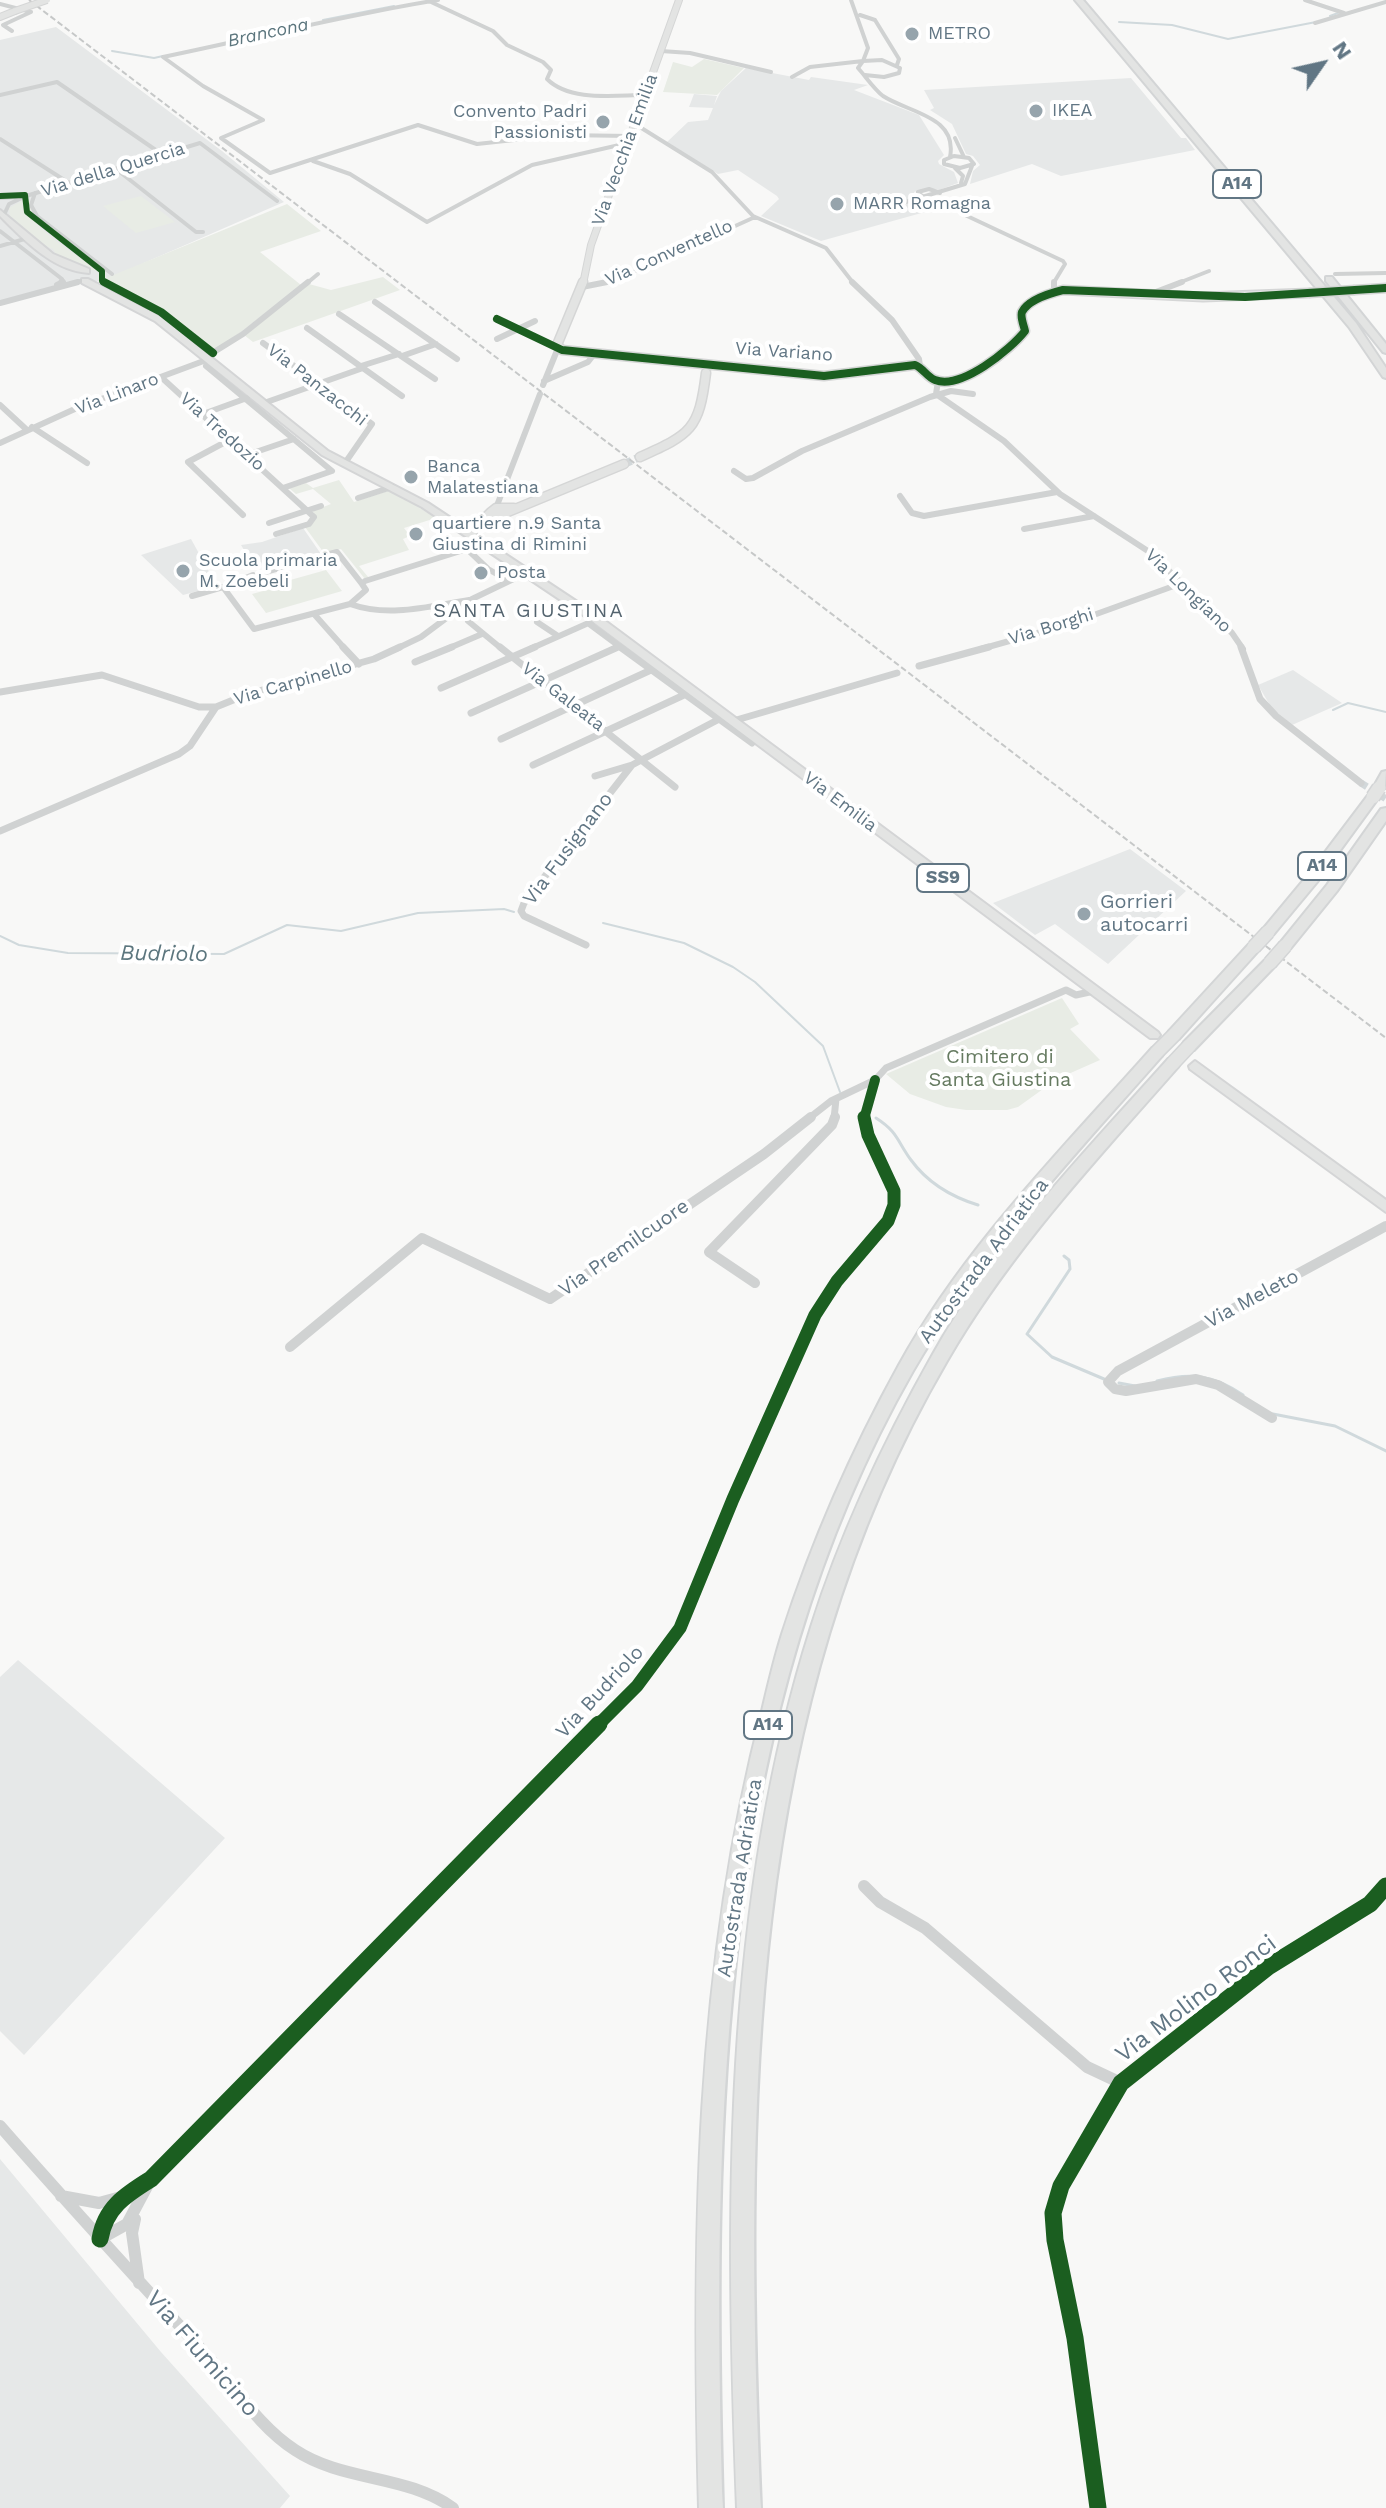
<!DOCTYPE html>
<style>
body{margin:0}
#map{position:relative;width:1386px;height:2508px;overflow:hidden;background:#f8f8f7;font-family:"Work Sans",sans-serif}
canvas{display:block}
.north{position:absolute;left:1282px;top:24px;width:80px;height:80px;-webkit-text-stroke:6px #fff;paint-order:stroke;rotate:56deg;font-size:22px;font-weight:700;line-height:32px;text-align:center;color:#617684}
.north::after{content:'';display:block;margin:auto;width:28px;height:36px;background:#617684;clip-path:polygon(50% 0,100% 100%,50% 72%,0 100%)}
</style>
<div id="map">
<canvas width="1386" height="2508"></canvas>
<div class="north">N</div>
</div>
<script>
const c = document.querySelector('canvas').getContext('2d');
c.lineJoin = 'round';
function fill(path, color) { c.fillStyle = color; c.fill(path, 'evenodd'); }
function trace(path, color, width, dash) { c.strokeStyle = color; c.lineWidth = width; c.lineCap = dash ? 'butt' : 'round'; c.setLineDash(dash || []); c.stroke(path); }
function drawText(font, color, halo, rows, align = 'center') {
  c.font = font + ' "Work Sans",sans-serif'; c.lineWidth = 8; c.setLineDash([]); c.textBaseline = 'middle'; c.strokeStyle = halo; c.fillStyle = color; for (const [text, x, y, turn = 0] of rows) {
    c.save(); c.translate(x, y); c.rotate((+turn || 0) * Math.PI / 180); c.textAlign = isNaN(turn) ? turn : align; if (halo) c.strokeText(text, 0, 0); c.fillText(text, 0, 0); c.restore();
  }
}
fill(new Path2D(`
 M 56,27 L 222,151 L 284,202 L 105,280 L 71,285 L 0,304 L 0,40 Z
 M 746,68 L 809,80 L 811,77 L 868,85 L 854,90 L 919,115 L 944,155 L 938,161 L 939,164 L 954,172 L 958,183 L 939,190 L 927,188 L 914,192 L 925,212 L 821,241 L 761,216 L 779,199 L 777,196 L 738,170 L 718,174 L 667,142 L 688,122 L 708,120 L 713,108 L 689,107 L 694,94 L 717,96 L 714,105 L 721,91 Z
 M 1131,78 L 1181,138 L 1186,138 L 1195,150 L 1061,176 L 1032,164 L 970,184 L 973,171 L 980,165 L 973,156 L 966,154 L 952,124 L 930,110 L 934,108 L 924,90 Z
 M 303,528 L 321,554 L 278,566 L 274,562 L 255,568 L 241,545 L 262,542 Z
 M 191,539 L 217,586 L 183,595 L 141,555 Z
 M 1293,670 L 1342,703 L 1292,725 L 1271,707 L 1258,685 Z
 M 1130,849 L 1186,891 L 1108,964 L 1055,924 L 1035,935 L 993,903 Z
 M 18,1660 L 225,1838 L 24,2055 L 0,2031 L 0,1677 Z
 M 0,2159 L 161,2352 L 290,2496 L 280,2508 L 0,2508 Z`), '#e6e8e8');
fill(new Path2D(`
 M 704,59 L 744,68 L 717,95 L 663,92 L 673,62 L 692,67 Z
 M 141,196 L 175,222 L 136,233 L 103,206 Z
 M 29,198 L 33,214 L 67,245 L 105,271 L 106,278 L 287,204 L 321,231 L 260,252 L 301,285 L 241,332 L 212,351 L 168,315 L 103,281 L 105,271 C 85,258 32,228 27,205 Z
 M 25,199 C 23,225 81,258 102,272 L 101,282 L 160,312 L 210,353 L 156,312 L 104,286 L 98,281 L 99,271 L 77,268 L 57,256 L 53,249 L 41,244 L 10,217 L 9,208 Z
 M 383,277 L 400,290 L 253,342 L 244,335 L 309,284 L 331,290 Z
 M 339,480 L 354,502 L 391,490 L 436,518 L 404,528 L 410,536 L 403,539 L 409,550 L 359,566 L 369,578 L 365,579 L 341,549 L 324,553 L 305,527 L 316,517 L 313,511 L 331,504 L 313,489 L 296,494 L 289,488 L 306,483 L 313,488 Z
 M 326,570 L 342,591 L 266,613 L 252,594 L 278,587 L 276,584 Z
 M 1062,998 L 1079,1024 L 1070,1029 L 1100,1060 L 1057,1079 L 1018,1107 L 1007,1110 L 966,1110 L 946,1107 L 910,1094 L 886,1074 Z`), '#e8ece5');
trace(new Path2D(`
 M 1330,16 L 1338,13
 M 323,20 L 394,6
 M 1119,22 L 1172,25 L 1228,39 L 1316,22
 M 112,51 L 154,58 L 163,56
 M 1333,710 L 1348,703 L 1386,712
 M 603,923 L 684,943 L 733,967 L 755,982 L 823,1046 L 840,1092
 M 0,936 L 19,945 L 68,953 L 224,954 L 287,925 L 341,931 L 418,913 L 504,909 L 514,912`), '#d0d9dc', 2);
trace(new Path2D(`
 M 876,1118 C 898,1132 897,1141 911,1160 C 927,1182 952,1197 978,1205
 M 1064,1256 L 1069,1260 L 1070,1269 L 1027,1334 L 1052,1357 L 1104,1379
 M 1157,1381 C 1191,1372 1214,1375 1243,1395
 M 1119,1383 L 1135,1386
 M 1273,1414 L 1335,1426 L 1386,1451`), '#d0d9dc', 3);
trace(new Path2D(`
 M 1361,783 L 1386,799`), '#d2d8da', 7, [7, 4]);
trace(new Path2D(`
 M 624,464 L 640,457`), '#d2d8da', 8, [8, 4]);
const secondaryFar1 = new Path2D(`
 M 0,17 L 15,11
 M 583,284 L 591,245 L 679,0`);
const secondary = new Path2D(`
 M 583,282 L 557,345 L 562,350 L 824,376 L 915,365 C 923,368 927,377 935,380 C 961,390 1010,350 1025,331 C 1024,326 1020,317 1022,312 C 1028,300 1051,293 1063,290 L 1203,297 L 1309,293
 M 1355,290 L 1386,288
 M 640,457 C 691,434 699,430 706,373
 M 504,509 L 505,513 L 499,515 L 491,512 L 496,508 L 514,508
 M 503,514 L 624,464
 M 472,538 L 473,530 L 491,512`);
const primary = new Path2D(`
 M 0,210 L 53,254 L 89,269 L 89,273 C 53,271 24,240 0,216 Z
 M 82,279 L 88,279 L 161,317 L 328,451 L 428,503 L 600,617 L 1158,1032 L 1160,1035 L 1158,1038 L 1150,1038 L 592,621 L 422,507 L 322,455 L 155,321 L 82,283 Z
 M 1195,1061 L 1386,1200 L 1386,1212 L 1190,1069 L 1189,1066 Z`);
const highway = new Path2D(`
 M 1075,0 L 1083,0 L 1356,323 L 1386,368 L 1386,378 L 1383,377 L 1349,327 Z
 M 1326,277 L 1332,277 L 1386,344 L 1386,353 L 1383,352 L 1326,281 Z
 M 1386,771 L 1385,788 L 1379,792 L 1375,791 L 1373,788 L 1382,772 Z
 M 1373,793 L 1379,797 L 1317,882 L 1273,935 L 1263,935 L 1261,932 L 1263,929 L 1307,876 L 1369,794 Z
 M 1386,808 L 1386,821 L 1337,891 L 1290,949 L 1280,949 L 1278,946 L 1280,943 L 1327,885 L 1381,809 Z
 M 1254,942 L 1259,944 L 1261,947 L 1259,950 L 1179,1039 L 1169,1039 L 1167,1035 L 1169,1031 L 1249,944 Z
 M 1270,958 L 1275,960 L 1277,963 L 1275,966 L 1194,1050 L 1184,1050 L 1182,1046 L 1184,1042 L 1265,960 Z
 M 1157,1047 L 1164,1052 L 1162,1056 C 1074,1156 980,1255 913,1371 C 717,1714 712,2124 723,2508 L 699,2508 C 692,2241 694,1971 762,1711 C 768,1685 774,1659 782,1634 C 812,1541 852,1450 899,1365 C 964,1247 1063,1148 1152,1048 Z
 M 1173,1058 L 1178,1059 L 1180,1063 L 1178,1067 C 1096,1160 1009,1253 947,1361 C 743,1710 745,2117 761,2508 L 737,2508 C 726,2214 721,1910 811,1627 C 841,1532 884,1441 933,1354 C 994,1245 1085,1152 1168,1059 Z`);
trace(secondaryFar1, '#d5d6d6', 8);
trace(secondary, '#d5d6d6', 11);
trace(primary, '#d4d5d6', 4);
trace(highway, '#d3d5d6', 4);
trace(new Path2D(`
 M 1305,0 L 1344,13
 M 431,2 L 493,31 L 507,45 L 543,62 L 551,70 L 547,79 C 570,102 615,95 645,95
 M 0,4 L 31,12 L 3,25 L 12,31
 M 860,15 L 875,20 L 899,59 L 897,65
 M 1315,23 L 1386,2
 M 661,51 L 690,53 L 771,72
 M 865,75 L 884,77 L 899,73 L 900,68 L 882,60 L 863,61 L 858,68 C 866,77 874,89 883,96 C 909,113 958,116 950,157
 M 792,77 L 810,67 L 863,61 L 868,48 L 851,0
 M 0,95 L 57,82 L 163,155
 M 263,120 L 221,138 L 270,173 L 418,125 L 477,144 L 561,135 L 631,136
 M 263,120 L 203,86 L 163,57 C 255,38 345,15 438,0
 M 635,124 L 712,172 L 753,216 L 826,248 L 854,284
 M 955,138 L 964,157
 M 0,139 L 69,183
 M 954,156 L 969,158 L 974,164 L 960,168 L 944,164 L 944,160 Z
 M 313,161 L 350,174 L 427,222 L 532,165 L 628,143
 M 955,168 L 963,176 L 961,183
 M 116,169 L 196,232 L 203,232
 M 35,193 L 31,205 L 37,216 L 112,274
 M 0,198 L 19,197
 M 924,198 L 918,192 L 929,189 L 940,193
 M 899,204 L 965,184 L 972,166
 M 4,215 L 9,204 L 26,196 L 200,143 L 277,201
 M 965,215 L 1063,261 L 1065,264 L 1053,284
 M 0,231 L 62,279 L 59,284
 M 0,246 L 28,238
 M 1335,274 L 1386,273
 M 71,284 L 81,281
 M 306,284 L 318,274
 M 598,284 L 627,275 L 755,217
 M 1176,284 L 1209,271`), '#d0d2d2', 4);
trace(new Path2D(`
 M 852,282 L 892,320 L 919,359 L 920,366
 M 1054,282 L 1054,291
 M 57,285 L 63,282
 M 582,287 L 607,282
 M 1148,295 L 1182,282
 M 375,302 L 457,359
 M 0,303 L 78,282
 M 339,314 L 435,379
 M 497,319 L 558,348 L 543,385
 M 307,328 L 402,396
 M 497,339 L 535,321
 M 263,343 L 372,424 L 345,463
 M 402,356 L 436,344
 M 206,357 L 243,334 L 308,282
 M 206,366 L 332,471 L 283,488
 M 361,366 L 399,354
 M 161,377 L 314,517 L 309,524 L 276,534
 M 544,381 L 588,362 L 595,353
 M 938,381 L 936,394 L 1004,441 L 1060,494 L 1151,553 L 1232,633 L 1243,649
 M 264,403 L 363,368
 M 0,405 L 27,430
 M 203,414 L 247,398
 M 32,427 L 87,463
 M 231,439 L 188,462 L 243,515
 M 0,443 L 77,408 L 209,359
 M 247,455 L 294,439
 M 734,471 L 746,479 L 753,478 L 802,451 L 930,397 L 951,391 L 973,394
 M 900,496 L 912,513 L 924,516 L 1057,492
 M 358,498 L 392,487
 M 496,508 L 540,394
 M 269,523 L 321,506
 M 1024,529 L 1094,516
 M 467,549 L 488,569 L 509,581
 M 265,572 L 337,552 L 362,584
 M 223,587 L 253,575
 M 192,596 L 223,587 L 254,629 L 350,604 L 366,590 L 362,584 L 365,581 L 467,549
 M 350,604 C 389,618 430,606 469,600
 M 314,614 L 345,649
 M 468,621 L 502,649
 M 537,622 L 558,636
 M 588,623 L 623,649
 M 396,649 L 421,637 L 472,599 L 524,574
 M 447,649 L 482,634
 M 530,649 L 593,621
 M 613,649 L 619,646
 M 981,649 L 1066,625 L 1182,583`), '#d0d2d2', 6);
trace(new Path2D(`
 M 343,647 L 359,664
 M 500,647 L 675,787
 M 620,647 L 752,743
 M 1241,647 L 1260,699 L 1276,716 L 1361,783
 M 415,662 L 452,647
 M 919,666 L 989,647
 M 441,688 L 535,647
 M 0,692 L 102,675 L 199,707 L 216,707
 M 471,713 L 618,647
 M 733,721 L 897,673
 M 501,739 L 651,670
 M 533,765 L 684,695
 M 595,776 L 632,765
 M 0,831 L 179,754 L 190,746 L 216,707 L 248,694 L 374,659 L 400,647
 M 586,945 L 524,916 L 521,911 L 524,903 L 632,765 L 725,716
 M 808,1119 L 831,1101 L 875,1080 L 886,1068 L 1066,990 L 1076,995 L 1094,991
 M 834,1119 L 836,1099
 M 864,1119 L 875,1080`), '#d0d2d2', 7);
trace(new Path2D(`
 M 755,1283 L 709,1252 L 832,1125 L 835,1117
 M 290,1347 L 422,1238 L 550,1299 L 764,1154 L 811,1117
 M 1272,1418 L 1218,1385 L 1196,1379 L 1126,1391 L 1115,1389 L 1108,1382 L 1118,1371 L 1386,1226
 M 597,1726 L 637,1686 L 680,1628 L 733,1499 L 815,1315 L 837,1281 L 888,1221 L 894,1205 L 894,1191 L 868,1135 L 864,1117`), '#d0d2d2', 10);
trace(new Path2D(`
 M 864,1886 L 880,1902 L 925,1928 L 1087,2067 L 1121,2083
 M 0,2126 C 68,2204 138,2280 208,2357 C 236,2388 258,2426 295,2450 C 343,2482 406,2474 453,2508
 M 61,2196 L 99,2203 L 121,2197
 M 135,2219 L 132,2233 L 139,2283
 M 100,2239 C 105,2208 125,2195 151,2179 L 599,1724
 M 100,2239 L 127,2224 L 151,2179
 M 1098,2508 L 1075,2338 L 1055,2240 L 1053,2213 L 1061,2186 L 1121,2083 L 1268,1967 L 1370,1904 L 1386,1886`), '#d0d2d2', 12);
trace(secondaryFar1, '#e3e4e3', 6);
trace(secondary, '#e3e4e3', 8);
fill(primary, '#e3e4e3');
fill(highway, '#e3e4e3');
trace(new Path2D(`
 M 29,0 L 1386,1038`), '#c6c8c8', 2, [6, 3]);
const secondaryBridgeFar1 = new Path2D(`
 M 15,11 L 47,0`);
const secondaryBridge = new Path2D(`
 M 1309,293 L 1355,290`);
const highwayBridge = new Path2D(`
 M 1373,797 L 1379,788
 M 1254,947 L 1268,932
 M 1270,963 L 1285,946
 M 1157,1052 L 1174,1035
 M 1173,1063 L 1189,1046`);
trace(secondaryBridgeFar1, '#d5d6d6', 8, []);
trace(secondaryBridge, '#d5d6d6', 11, []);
trace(highwayBridge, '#d3d5d6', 16, []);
trace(secondaryBridgeFar1, '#e3e4e3', 6);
trace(secondaryBridge, '#e3e4e3', 8);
trace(highwayBridge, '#e3e4e3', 13);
trace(new Path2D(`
 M 0,196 L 25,195 L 27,212 L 102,271 L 102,281 L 107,284`), '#1b5e20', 6);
trace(new Path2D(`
 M 104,282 L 161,312 L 213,353
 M 497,319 L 562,350 L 824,376 L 915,365 C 923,368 927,377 935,380 C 961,390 1010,350 1025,331 C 1024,326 1020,317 1022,312 C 1028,300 1051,293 1063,290 L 1245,297 L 1386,288`), '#1b5e20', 8);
trace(new Path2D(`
 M 864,1119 L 875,1080`), '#1b5e20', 10);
trace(new Path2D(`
 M 597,1726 L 637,1686 L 680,1628 L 733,1499 L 815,1315 L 837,1281 L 888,1221 L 894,1205 L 894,1191 L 868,1135 L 864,1117`), '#1b5e20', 13);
trace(new Path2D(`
 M 100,2239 C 105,2208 125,2195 151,2179 L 599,1724
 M 1098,2508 L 1075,2338 L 1055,2240 L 1053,2213 L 1061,2186 L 1121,2083 L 1268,1967 L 1370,1904 L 1386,1886`), '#1b5e20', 17);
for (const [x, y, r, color] of [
 [912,34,8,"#96a4ac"],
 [1036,111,8,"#96a4ac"],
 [603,122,8,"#96a4ac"],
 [837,204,8,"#96a4ac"],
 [411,477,8,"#96a4ac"],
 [416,534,8,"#96a4ac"],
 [183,571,8,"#96a4ac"],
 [481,573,8,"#96a4ac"],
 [1084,914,8,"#96a4ac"]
]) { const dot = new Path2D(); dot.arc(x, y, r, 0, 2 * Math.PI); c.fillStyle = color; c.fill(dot); trace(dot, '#fff', 3); }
drawText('italic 18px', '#5c767e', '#fff', [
 ["Brancona",268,33,-12]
]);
drawText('18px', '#617684', '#fff', [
 ["METRO",928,34],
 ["IKEA",1052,111],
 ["Convento Padri",587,112,"right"],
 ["Passionisti",587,133,"right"],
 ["MARR Romagna",853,204],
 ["Banca",427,467],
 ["Malatestiana",427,488],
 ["quartiere n.9 Santa",432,524],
 ["Giustina di Rimini",432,545],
 ["Scuola primaria",199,561],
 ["M. Zoebeli",199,582],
 ["Posta",497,573]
], 'left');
drawText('18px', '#617684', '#fff', [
 ["Via Vecchia Emilia",625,150,-70],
 ["Via della Quercia",113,170,-17],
 ["Via Conventello",669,253,-24],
 ["Via Variano",784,352,4],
 ["Via Panzacchi",317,385,38],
 ["Via Linaro",117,394,-21],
 ["Via Tredozio",222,432,42],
 ["Via Longiano",1188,591,44],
 ["Via Borghi",1051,627,-17],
 ["Via Carpinello",293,683,-16],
 ["Via Galeata",563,697,38],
 ["Via Emilia",840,802,37]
]);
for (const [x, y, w] of [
 [1237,184,48],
 [1322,866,48],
 [943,878,52],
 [768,1725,48]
]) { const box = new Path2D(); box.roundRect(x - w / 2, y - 14, w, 28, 6); c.fillStyle = '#fff'; c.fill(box); trace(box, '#617684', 2); }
drawText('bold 18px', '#617684', null, [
 ["A14",1237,184],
 ["A14",1322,866],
 ["SS9",943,878],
 ["A14",768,1725]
]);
c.letterSpacing = '2px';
drawText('20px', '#54646f', '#fff', [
 ["SANTA GIUSTINA",529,611]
]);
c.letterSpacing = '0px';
drawText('20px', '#617684', '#fff', [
 ["Via Fusignano",568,849,-53],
 ["Via Premilcuore",624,1248,-35],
 ["Autostrada Adriatica",984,1261,-53],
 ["Via Meleto",1252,1299,-28],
 ["Via Budriolo",600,1692,-47],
 ["Autostrada Adriatica",740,1878,-81]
]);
drawText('20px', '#617684', '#fff', [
 ["Gorrieri",1100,902],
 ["autocarri",1100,925]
], 'left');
drawText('20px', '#667b61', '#fff', [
 ["Cimitero di",1000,1057],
 ["Santa Giustina",1000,1080]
]);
drawText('italic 22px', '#5c767e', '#fff', [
 ["Budriolo",164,954,1]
]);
drawText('24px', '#617684', '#fff', [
 ["Via Molino Ronci",1196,1999,-37],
 ["Via Fiumicino",202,2354,49]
]);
</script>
